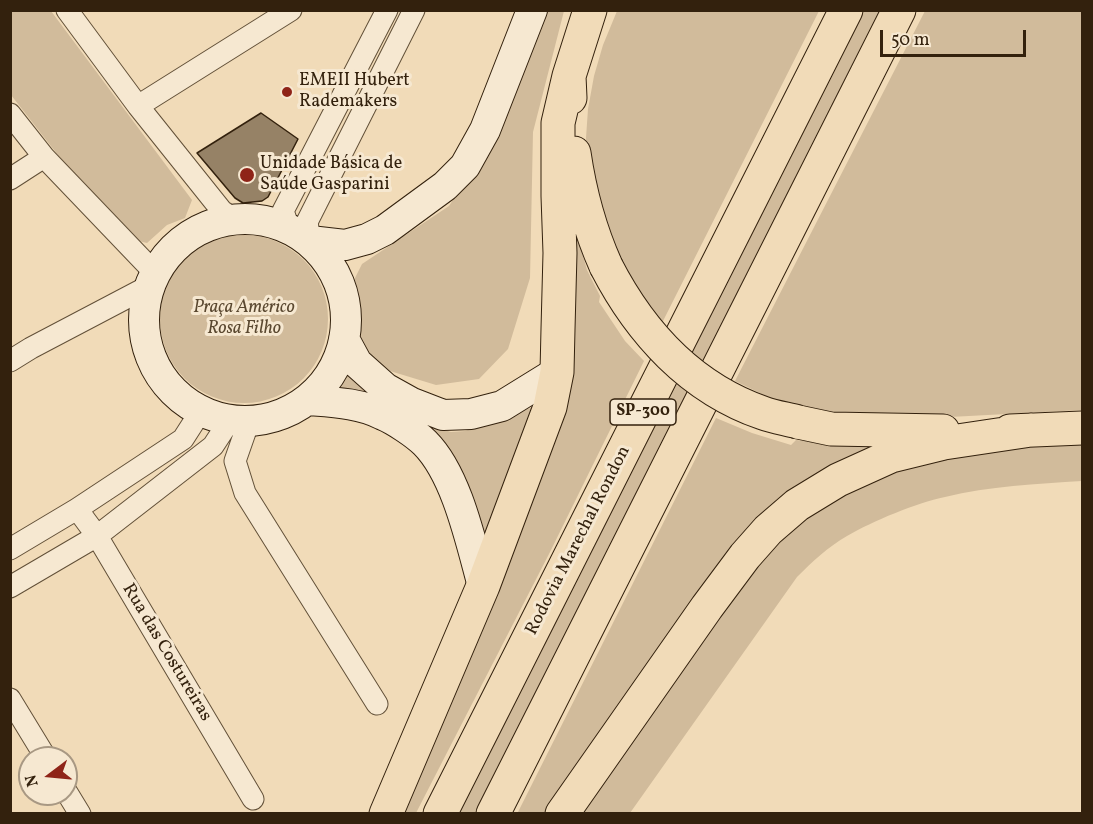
<!DOCTYPE html>
<meta charset="utf-8">
<style>
body{margin:0}
#map{position:relative;width:1093px;height:824px;overflow:hidden;background:#f1dbb8;font-family:Vollkorn,serif}
canvas{display:block}
.frame{position:absolute;inset:0;border:12px solid #33210d;pointer-events:none}
.north{position:absolute;left:18px;top:746px;width:60px;height:60px;box-sizing:border-box;background:#f6e8d1;border:2px solid #a89883;border-radius:50%;rotate:254deg;font-size:16px;font-weight:700;line-height:24px;text-align:center;color:#33210d}
.north::after{content:'';display:block;margin:auto;width:21px;height:27px;background:#8f2418;clip-path:polygon(50% 0,100% 100%,50% 72%,0 100%)}
.scale{position:absolute;left:880px;top:30px;width:146px;height:27px;box-sizing:border-box;border:3px solid #33210d;border-top:0;padding-left:8px;font-size:18px;line-height:21px;white-space:nowrap;color:#33210d;-webkit-text-stroke:4px #f6e8d1;paint-order:stroke}
</style>
<div id="map">
<canvas width="1093" height="824"></canvas>
<div class="frame"></div>
<div class="north">N</div>
<div class="scale">50 m</div>
</div>
<script>
const c = document.querySelector('canvas').getContext('2d');
c.lineJoin = 'round';
function fill(path, color) { c.fillStyle = color; c.fill(path, 'evenodd'); }
function trace(path, color, width, dash) { c.strokeStyle = color; c.lineWidth = width; c.lineCap = dash ? 'butt' : 'round'; c.setLineDash(dash || []); c.stroke(path); }
function drawText(font, color, halo, rows, align = 'center') {
  c.font = font + ' Vollkorn,serif'; c.lineWidth = 6; c.setLineDash([]); c.textBaseline = 'middle'; c.strokeStyle = halo; c.fillStyle = color; for (const [text, x, y, turn = 0] of rows) {
    c.save(); c.translate(x, y); c.rotate((+turn || 0) * Math.PI / 180); c.textAlign = isNaN(turn) ? turn : align; if (halo) c.strokeText(text, 0, 0); c.fillText(text, 0, 0); c.restore();
  }
}
fill(new Path2D(`
 M 11,11 L 51,11 L 192,200 L 185,218 L 167,225 L 147,243 L 122,237 L 11,95 Z
 M 545,11 L 564,11 L 533,132 L 530,278 L 508,349 L 479,379 L 436,385 L 390,371 L 354,345 L 350,288 L 362,264 L 449,206 L 495,135 Z
 M 617,11 L 819,11 L 662,323 L 625,279 L 588,168 L 586,138 L 588,109 L 594,76 L 603,45 Z
 M 859,11 L 887,11 L 482,813 L 453,814 Z
 M 925,11 L 1082,11 L 1082,410 L 950,417 L 858,419 L 795,406 L 768,397 L 735,381 Z
 M 570,210 L 587,270 L 600,296 L 599,302 L 625,341 L 644,361 L 550,552 L 416,813 L 399,814 L 541,476 Z
 M160 319a84 84 0 1 1 168 0a84 84 0 1 1-168 0Z
 M 343,357 L 432,426 L 451,432 L 465,431 L 545,403 L 484,550 L 452,466 L 322,392 L 339,368 Z
 M 716,418 L 752,433 L 791,445 L 796,440 L 815,442 L 895,441 L 842,464 L 546,813 L 517,814 Z
 M 1082,441 L 1082,481 C 1037,484 989,486 945,497 C 916,503 873,521 847,536 C 828,547 812,562 797,577 L 630,813 L 574,814 L 737,583 L 821,502 L 926,455 Z`), '#d1bb9b');
const building = new Path2D(`
 M 261,113 L 298,139 L 268,197 L 262,201 L 243,203 L 235,198 L 197,153 Z`);
fill(building, '#968266');
trace(building, '#33210d', 1.5);
const minor = new Path2D(`
 M 67,10 L 138,106 L 222,211 L 233,218
 M 138,106 L 291,10
 M 10,114 L 44,157 L 155,273
 M 10,179 L 44,157
 M 289,228 L 283,211 L 387,10
 M 310,241 L 307,222 L 414,10
 M 10,361 L 31,348 L 149,286
 M 249,421 L 235,461 L 245,493 L 377,704
 M 77,509 L 97,536 L 253,799
 M 10,549 L 77,509 L 183,439 L 201,411
 M 10,587 L 97,536 L 213,446 L 230,420
 M 10,699 L 46,758
 M 66,791 L 80,814`);
const secondary = new Path2D(`
 M144 320a101 101 0 1 1 202 0a101 101 0 1 1-202 0Z
 M 310,241 L 345,245 L 367,239 L 385,230 L 445,186 L 465,166 L 485,130 L 532,10
 M 344,339 L 357,363 L 385,388 L 412,403 L 443,415 L 471,414 L 502,406 L 557,372
 M 307,400 C 332,402 361,403 383,415 C 395,420 416,434 425,443 C 457,475 471,543 483,586`);
const motorway = new Path2D(`
 M 570,98 L 569,76 L 590,10
 M 574,153 C 580,194 589,228 606,266
 M 798,422 L 831,429 L 943,431
 M 1010,431 L 1082,428
 M 386,814 L 483,586 L 550,407 L 557,372 L 558,329 L 560,253 L 558,196 L 558,123 L 569,76
 M 440,814 L 846,10
 M 493,814 L 899,10
 M 562,814 L 707,607 L 745,556 L 768,530 L 797,505 L 838,480 L 891,456 L 944,443 L 1031,430`);
trace(minor, '#625038', 23);
trace(secondary, '#33210d', 32);
trace(motorway, '#33210d', 35);
trace(minor, '#f6e8d1', 21);
trace(secondary, '#f6e8d1', 30);
trace(motorway, '#f1dbb8', 33);
const motorwayBridge = new Path2D(`
 M 606,266 C 640,332 691,388 763,413 C 774,417 787,419 798,422`);
trace(motorwayBridge, '#33210d', 35, []);
trace(motorwayBridge, '#f1dbb8', 33);
for (const [x, y, r, color] of [
 [287,92,6,"#8f2418"],
 [247,175,8,"#8f2418"]
]) { const dot = new Path2D(); dot.arc(x, y, r, 0, 2 * Math.PI); c.fillStyle = color; c.fill(dot); trace(dot, '#f6e8d1', 2); }
for (const [x, y, w] of [
 [643,412,66]
]) { const box = new Path2D(); box.roundRect(x - w / 2, y - 13, w, 26, 4.5); c.fillStyle = '#f6e8d1'; c.fill(box); trace(box, '#33210d', 1.5); }
drawText('bold 16px', '#33210d', null, [
 ["SP-300",643,412]
]);
drawText('18px', '#33210d', '#f6e8d1', [
 ["EMEII Hubert",299,82],
 ["Rademakers",299,103],
 ["Unidade Básica de",260,165],
 ["Saúde Gasparini",260,186]
], 'left');
drawText('italic 18px', '#5a4830', '#f6e8d1', [
 ["Praça Américo",244,309],
 ["Rosa Filho",244,330]
]);
drawText('18px', '#33210d', '#f6e8d1', [
 ["Rodovia Marechal Rondon",579,541,-63],
 ["Rua das Costureiras",166,653,59]
]);
</script>
